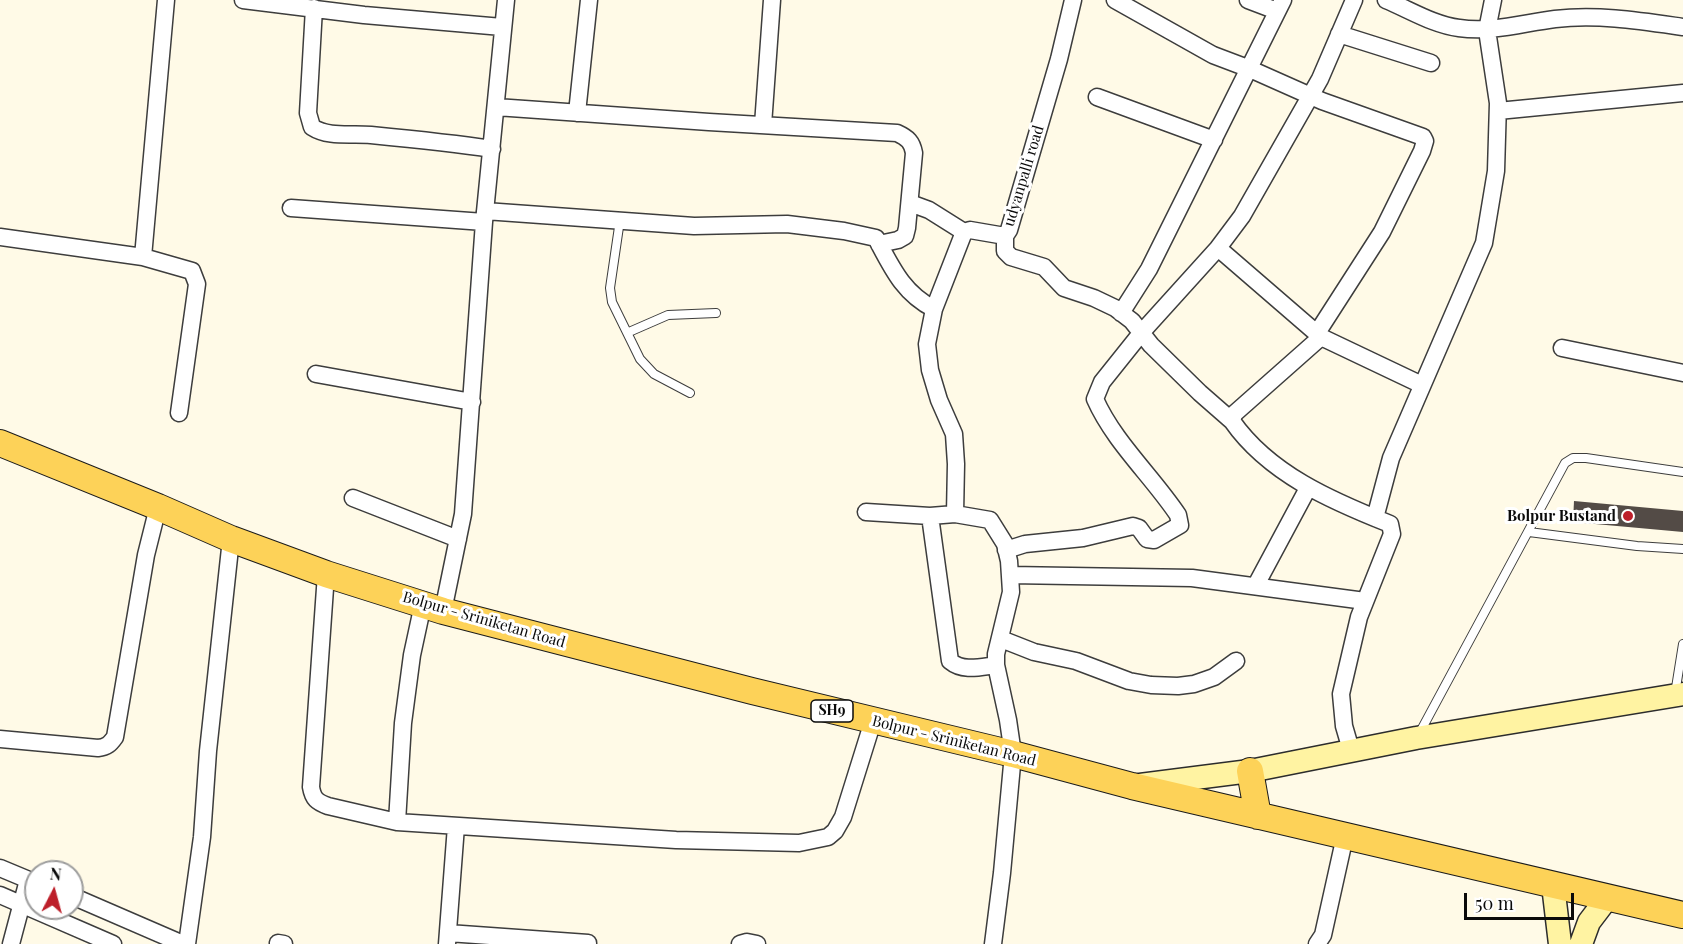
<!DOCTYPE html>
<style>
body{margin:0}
#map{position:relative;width:1683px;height:944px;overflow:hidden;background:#fffae7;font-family:"Playfair Display",serif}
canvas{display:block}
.north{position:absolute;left:24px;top:860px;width:60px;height:60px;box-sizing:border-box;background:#fff;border:2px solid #9d9d9d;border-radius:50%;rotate:6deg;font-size:16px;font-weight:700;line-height:24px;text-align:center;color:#0a0a0a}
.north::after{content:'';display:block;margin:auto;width:21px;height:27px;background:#bd1f2a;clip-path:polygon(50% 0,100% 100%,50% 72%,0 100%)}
.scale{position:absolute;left:1464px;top:893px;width:110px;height:27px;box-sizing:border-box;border:3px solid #0a0a0a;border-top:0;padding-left:8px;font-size:18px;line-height:21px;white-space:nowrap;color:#0a0a0a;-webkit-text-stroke:4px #fff;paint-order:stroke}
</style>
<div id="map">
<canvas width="1683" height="944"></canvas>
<div class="north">N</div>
<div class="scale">50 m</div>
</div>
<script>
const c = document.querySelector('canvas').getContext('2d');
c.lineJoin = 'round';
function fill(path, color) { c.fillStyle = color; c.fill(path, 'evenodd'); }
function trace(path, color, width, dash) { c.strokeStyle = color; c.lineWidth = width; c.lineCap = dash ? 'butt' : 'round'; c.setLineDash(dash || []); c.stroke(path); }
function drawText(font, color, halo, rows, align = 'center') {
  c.font = font + ' "Playfair Display",serif'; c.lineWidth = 6; c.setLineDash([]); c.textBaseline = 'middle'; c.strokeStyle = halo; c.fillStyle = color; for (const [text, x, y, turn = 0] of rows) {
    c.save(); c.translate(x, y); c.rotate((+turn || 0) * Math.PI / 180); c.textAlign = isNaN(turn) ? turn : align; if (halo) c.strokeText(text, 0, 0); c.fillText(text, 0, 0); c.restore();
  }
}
fill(new Path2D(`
 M 1574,501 L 1683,511 L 1683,532 L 1573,522 Z`), '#534b46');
const lane = new Path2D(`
 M 620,220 L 610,288 L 612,302 L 640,359 L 654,374 L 690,393
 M 629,332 L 668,315 L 716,313
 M 1529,532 L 1637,546 L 1683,549
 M 1675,694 L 1683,644
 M 1419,734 L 1565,463 L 1573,458 L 1586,458 L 1683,472`);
const street = new Path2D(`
 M 243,0 L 364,15 L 502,27
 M 1115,0 L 1213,55 L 1250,69 L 1322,101 L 1423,137 L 1425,141 L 1422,151 L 1382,232 L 1317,333
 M 1248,0 L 1277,11
 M 1386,0 C 1410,10 1434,25 1459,28 C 1491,33 1523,23 1555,19 C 1598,14 1641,21 1683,27
 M 314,8 L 308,113 L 312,127 C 329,138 351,133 371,135 C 412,139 452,143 492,149
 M 1339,34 L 1431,63
 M 1097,97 L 1214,140
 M 496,107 L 709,122 L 897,133 C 908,138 912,142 914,153 L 907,228 L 905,236 L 898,240 L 879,244
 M 1498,111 L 1683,93
 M 577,113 L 589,0
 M 763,125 L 772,0
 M 910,203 L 929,210 L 964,232
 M 291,208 L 484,222
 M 485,211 L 694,226 L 787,224 L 844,231 L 876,238 C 892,268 903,293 934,309
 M 1005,236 L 1005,251 L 1011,257 L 1044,267 L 1064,288 L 1094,298 L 1115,308 L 1132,321 L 1151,345 L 1200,393 L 1232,421
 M 0,237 L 143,257 L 166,0
 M 143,257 L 192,271 L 197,284 L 179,413
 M 1121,313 L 1149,269 L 1283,0
 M 1321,337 L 1422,385
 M 1562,348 L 1683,373
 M 316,374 L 472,402
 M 353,498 L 458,539
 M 866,512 L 930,516 L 955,514
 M 930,516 L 950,661 C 963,672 980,667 996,665
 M 1375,518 L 1391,458 L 1484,243 L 1496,171 L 1498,103 L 1487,30 L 1493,0
 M 1006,550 L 1025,544 L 1083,538 L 1133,526 L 1139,528 L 1147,539 L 1154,540 L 1180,525 L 1178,515 C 1152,476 1114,442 1095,399 L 1102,382 L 1142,332 L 1218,248
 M 326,574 L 311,787 C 313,799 317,802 328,806 L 397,822 L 676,840 L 799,843 L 828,837 L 835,831 L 843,817 L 873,721
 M 1010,575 L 1192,578 L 1365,601
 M 1256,585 L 1308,488
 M 443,611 L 463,514 L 484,222 L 506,0
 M 1001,639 L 1034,652 L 1076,661 L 1129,681 L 1151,685 L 1178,686 L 1194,684 L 1214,677 L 1236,661
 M 0,739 L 98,748 C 107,747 110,744 115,737 L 146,555 L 158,507
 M 1351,750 L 1344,726 L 1341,694 L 1359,617 L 1392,534 L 1390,524 C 1332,501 1269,474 1232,421 L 1234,414 L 1321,337 L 1218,248 L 1242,216 L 1320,79 L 1354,0
 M 397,822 L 403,723 L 412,655 L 423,604
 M 0,868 L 36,883
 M 0,895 L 113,944
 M 72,896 L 183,944
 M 448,933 L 588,943
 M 278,943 L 284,944
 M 11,944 L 28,880
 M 187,944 L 202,837 L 208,751 L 231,539
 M 447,944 L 456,826
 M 740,944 L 747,942 L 757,944
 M 993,944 L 1002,873 L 1013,754 L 1008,720 L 996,665 L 996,654 L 1011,592 L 1009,561 L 1005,544 L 990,520 L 955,514 L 956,464 L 954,434 L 939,400 L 930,370 L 927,344 L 934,309 L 964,232 L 970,230 L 1005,236 L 1009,230 L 1059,59 L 1073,0
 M 1317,944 L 1323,935 L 1345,836`);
const secondary = new Path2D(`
 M 1140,785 L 1250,771 L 1416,738 L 1683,694
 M 1553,885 L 1560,944
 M 1581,944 L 1589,922 L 1608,897`);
const primary = new Path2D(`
 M 0,443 L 158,507 L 231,539 L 326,574 L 443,611 L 752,691 L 1013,754 L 1132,786 L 1683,915
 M 1250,771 L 1258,816`);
trace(lane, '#3d3d3d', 10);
trace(street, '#3d3d3d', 19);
trace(secondary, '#2c2c2c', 25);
trace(primary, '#1b1b1b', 28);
trace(lane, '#fff', 8);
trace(street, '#fff', 16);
trace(secondary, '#fff3a2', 22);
trace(primary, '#fdd258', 26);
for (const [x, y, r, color] of [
 [1628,516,6,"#bd1f2a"]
]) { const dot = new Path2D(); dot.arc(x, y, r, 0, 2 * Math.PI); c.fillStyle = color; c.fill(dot); trace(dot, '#fff', 2); }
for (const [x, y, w] of [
 [832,711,42]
]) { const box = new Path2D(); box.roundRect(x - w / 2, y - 11, w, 22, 4.5); c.fillStyle = '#fff'; c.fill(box); trace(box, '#0a0a0a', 1.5); }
drawText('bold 14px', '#0a0a0a', null, [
 ["SH9",832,711]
]);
drawText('15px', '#0a0a0a', '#fff', [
 ["udyanpalli road",1024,176,-73],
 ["Bolpur - Sriniketan Road",484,620,16],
 ["Bolpur - Sriniketan Road",954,741,14]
]);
drawText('bold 15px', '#0a0a0a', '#fff', [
 ["Bolpur Bustand",1616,516]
], 'right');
</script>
